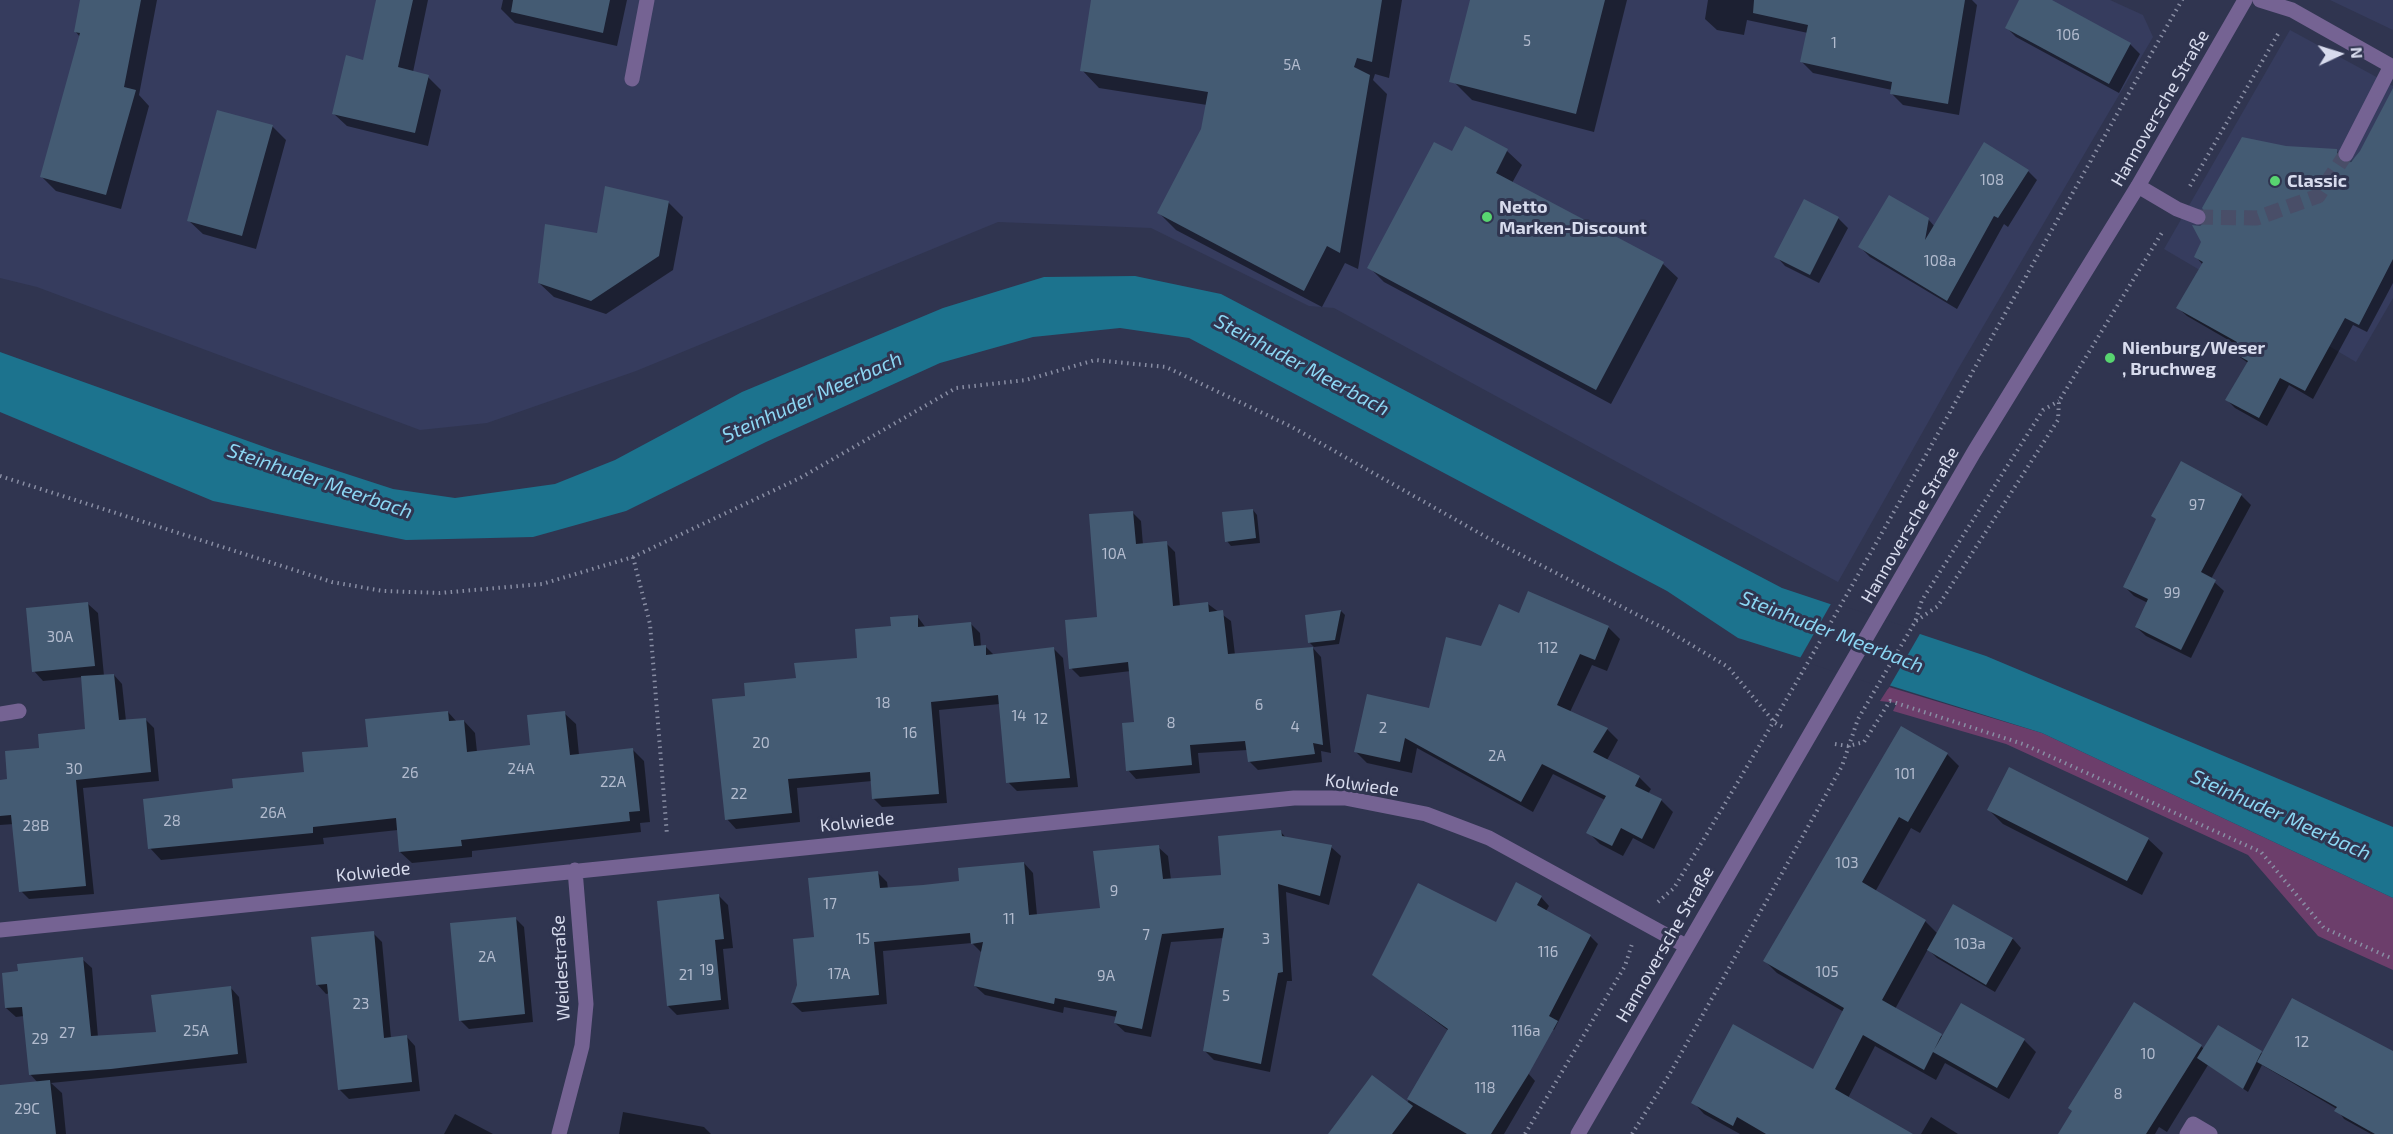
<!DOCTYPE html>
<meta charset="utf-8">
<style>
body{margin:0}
#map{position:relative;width:2393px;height:1134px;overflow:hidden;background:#303550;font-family:"Exo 2",sans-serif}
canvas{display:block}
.north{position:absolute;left:2309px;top:24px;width:60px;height:60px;-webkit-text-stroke:4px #303550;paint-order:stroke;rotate:86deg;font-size:16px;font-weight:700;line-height:24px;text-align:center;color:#d7dbed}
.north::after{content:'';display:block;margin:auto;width:21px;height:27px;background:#d7dbed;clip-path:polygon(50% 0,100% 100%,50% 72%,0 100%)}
</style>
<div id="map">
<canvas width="2393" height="1134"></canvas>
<div class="north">N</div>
</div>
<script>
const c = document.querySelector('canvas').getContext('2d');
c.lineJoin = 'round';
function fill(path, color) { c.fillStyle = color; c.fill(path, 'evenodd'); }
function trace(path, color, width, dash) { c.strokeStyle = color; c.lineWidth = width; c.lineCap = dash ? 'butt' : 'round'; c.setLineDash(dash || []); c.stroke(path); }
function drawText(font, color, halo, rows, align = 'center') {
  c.font = font + ' "Exo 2",sans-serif'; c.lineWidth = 6; c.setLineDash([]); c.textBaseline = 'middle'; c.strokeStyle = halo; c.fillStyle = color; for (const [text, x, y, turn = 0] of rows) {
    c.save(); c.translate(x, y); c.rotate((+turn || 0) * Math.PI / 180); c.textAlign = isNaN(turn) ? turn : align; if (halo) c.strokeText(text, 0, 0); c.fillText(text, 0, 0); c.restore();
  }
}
fill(new Path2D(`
 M 0,0 L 2110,0 L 2143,15 L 2153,37 L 1957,371 L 1838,582 L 1334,308 L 1309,306 L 1151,228 L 998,222 L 636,371 L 487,423 L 420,430 L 37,287 L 0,278 Z
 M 2330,0 L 2393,0 L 2393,30 Z
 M 2290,30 L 2393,86 L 2393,298 L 2356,362 L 2164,249 Z`), '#363c5e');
fill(new Path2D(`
 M 1889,687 L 2042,733 L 2393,898 L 2393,970 L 2318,936 L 2248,855 L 2006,744 L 1893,711 L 1897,703 L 1880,701 Z`), '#6c3e6b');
fill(new Path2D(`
 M 1135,276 L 1221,294 L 1782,588 L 1986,656 L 2393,827 L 2393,898 L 2042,733 L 1738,638 L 1667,591 L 1189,338 L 1120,328 L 1033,337 L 940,363 L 766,442 L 626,511 L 533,537 L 406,540 L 213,501 L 0,412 L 0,352 L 273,450 L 393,489 L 455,498 L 555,484 L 615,460 L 742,392 L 943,308 L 1044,277 Z`), '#1c738e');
fill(new Path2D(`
 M 1832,602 L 1921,632 L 1888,689 L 1799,660 Z`), '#303550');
fill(new Path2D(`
 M 81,0 L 157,0 L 139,95 L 149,106 L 121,209 L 56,191 L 41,176 L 80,37 L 75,31 Z
 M 377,0 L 428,0 L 413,72 L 428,77 L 441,90 L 428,146 L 347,126 L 334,114 L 364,62 Z
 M 503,0 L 627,0 L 617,46 L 515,23 L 501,9 Z
 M 1093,0 L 1402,0 L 1389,78 L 1375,74 L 1373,80 L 1387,94 L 1358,269 L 1345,263 L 1322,307 L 1176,230 L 1159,213 L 1203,130 L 1207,105 L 1099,88 L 1082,70 Z
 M 1472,0 L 1627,0 L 1594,132 L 1472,100 L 1454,82 Z
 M 1708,0 L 1972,0 L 1977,5 L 1959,115 L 1903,105 L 1892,94 L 1892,90 L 1813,73 L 1801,61 L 1808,33 L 1747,20 L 1744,35 L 1717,30 L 1705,19 Z
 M 2021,0 L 2048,0 L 2130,44 L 2140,54 L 2119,93 L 2016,37 L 2006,27 Z
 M 2393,124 L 2393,283 L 2367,332 L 2353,325 L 2313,399 L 2289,385 L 2267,426 L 2235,408 L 2227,400 L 2248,363 L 2233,352 L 2237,345 L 2187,316 L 2178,308 L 2203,265 L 2196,257 L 2202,242 L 2201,228 L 2286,147 L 2337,151 L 2347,165 Z
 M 272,126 L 286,140 L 256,249 L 203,234 L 188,220 Z
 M 1466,128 L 1507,151 L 1522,165 L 1512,183 L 1663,264 L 1678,278 L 1611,404 L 1384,282 L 1369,267 L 1452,153 Z
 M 2028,171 L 2037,180 L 2008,227 L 2004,224 L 1957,309 L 1870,257 L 1860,247 L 1928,219 L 1935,227 Z
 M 668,202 L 683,217 L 673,270 L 606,314 L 554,297 L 539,283 L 598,235 Z
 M 1838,218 L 1848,228 L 1819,283 L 1785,266 L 1776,256 Z
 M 2241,495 L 2251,505 L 2211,579 L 2224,591 L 2191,658 L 2146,636 L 2136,627 L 2148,603 L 2134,596 L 2124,586 Z
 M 1253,510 L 1257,515 L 1260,543 L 1231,546 L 1227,541 Z
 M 1132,512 L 1141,521 L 1143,545 L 1166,543 L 1175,552 L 1180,607 L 1208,604 L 1231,621 L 1235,655 L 1313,648 L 1321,657 L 1331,753 L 1321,751 L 1322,762 L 1258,770 L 1249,761 L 1248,750 L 1198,753 L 1200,773 L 1136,779 L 1128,770 L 1136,723 L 1131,671 L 1080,677 L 1071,668 L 1099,618 Z
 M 88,604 L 98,613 L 104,676 L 114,675 L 122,684 L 126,721 L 145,719 L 154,728 L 159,781 L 83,788 L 94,894 L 29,899 L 21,891 L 14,824 L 0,825 L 0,781 L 9,780 L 41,749 L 87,730 L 83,677 L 43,681 L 34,671 Z
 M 1341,611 L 1345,615 L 1339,644 L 1314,647 L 1309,642 Z
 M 1520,615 L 1608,627 L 1620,639 L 1607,671 L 1592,665 L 1570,712 L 1607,729 L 1618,740 L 1607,760 L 1639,777 L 1651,789 L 1648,794 L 1661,800 L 1673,812 L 1654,849 L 1633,838 L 1623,856 L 1600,844 L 1588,832 L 1605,800 L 1553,774 L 1533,812 L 1417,748 L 1412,773 L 1367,763 L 1356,752 L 1430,710 L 1482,647 Z
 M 917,616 L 926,628 L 971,624 L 980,633 L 981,647 L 985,646 L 994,655 L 1054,649 L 1063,658 L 1078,787 L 1017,791 L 1008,782 L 1000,704 L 939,710 L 947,803 L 882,807 L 873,798 L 872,781 L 797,788 L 800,822 L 736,829 L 727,819 L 797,679 L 859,659 L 892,628 Z
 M 448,712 L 457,722 L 464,721 L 475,733 L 477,752 L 532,746 L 564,713 L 576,724 L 579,755 L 633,750 L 644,761 L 650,822 L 640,823 L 641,832 L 472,851 L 472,857 L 412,863 L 400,852 L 398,830 L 323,838 L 324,844 L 161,860 L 150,848 L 234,790 L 306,773 L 369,748 Z
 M 1902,728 L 1947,754 L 1959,766 L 1920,833 L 1911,828 L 1875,892 L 1925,921 L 1938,934 L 1954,906 L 2013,939 L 2021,948 L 1995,992 L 1937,958 L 1928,949 L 1895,1009 L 1943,1037 L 2024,1040 L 2036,1052 L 2009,1099 L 1945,1063 L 1936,1080 L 1875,1046 L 1848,1098 L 1910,1134 L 1740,1134 L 1704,1114 L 1693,1102 L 1814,1071 L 1844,1012 L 1777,973 L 1765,961 Z
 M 1989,810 L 2148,839 L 2163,853 L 2142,895 L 2003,824 Z
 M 1281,832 L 1287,839 L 1331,847 L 1341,856 L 1329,905 L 1286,892 L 1292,981 L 1287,981 L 1270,1072 L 1214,1060 L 1204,1050 L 1224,938 L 1171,942 L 1151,1037 L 1125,1032 L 1115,1023 L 1117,1017 L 1064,1007 L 1063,1013 L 985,995 L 975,986 L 982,953 L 972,943 L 883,951 L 887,1004 L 802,1012 L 792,1003 L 816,939 L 877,872 L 887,882 L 888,889 L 961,882 L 1024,863 L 1033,873 L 1037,915 L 1102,909 L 1158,847 L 1168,856 L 1171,880 L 1223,876 Z
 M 719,896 L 728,905 L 733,948 L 723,949 L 729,1009 L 677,1015 L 668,1006 Z
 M 1541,897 L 1549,906 L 1546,911 L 1590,936 L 1598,944 L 1554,1030 L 1525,1014 L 1527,1072 L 1535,1081 L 1504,1134 L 1389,1134 L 1449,1031 L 1374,975 L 1497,924 Z
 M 515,918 L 524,927 L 533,1022 L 469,1029 L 460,1020 Z
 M 373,933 L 382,942 L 391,1038 L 406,1036 L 415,1046 L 420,1091 L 349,1099 L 340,1090 L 330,993 L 326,994 L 317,984 Z
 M 82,959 L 92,968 L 98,1037 L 157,1033 L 230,987 L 239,997 L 247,1063 L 51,1083 L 62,1093 L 66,1134 L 0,1134 L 0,1086 L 38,1083 L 30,1074 L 24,1016 L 16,1017 L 6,1008 Z
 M 2219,1027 L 2263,1054 L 2393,1053 L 2393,1134 L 2371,1134 L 2344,1119 L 2337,1109 L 2262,1065 L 2248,1092 L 2208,1065 L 2167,1132 L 2159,1127 L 2155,1134 L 2060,1134 L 2201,1046 L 2204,1049 Z
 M 623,1112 L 704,1127 L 711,1134 L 619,1134 Z
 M 455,1114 L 493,1134 L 444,1134 Z
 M 1931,1117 L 1958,1134 L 1921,1134 Z`), '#0007');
fill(new Path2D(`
 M 80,0 L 141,0 L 124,87 L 136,90 L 106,195 L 40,177 L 80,33 L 74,32 Z
 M 376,0 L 413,0 L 398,67 L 429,75 L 415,133 L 332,114 L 346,55 L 363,60 Z
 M 513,0 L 610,0 L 603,33 L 511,12 Z
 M 1091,0 L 1382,0 L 1372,62 L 1357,58 L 1354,67 L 1370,75 L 1340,253 L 1327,246 L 1304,291 L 1157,213 L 1201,129 L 1208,92 L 1080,71 Z
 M 1470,0 L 1605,0 L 1576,114 L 1449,82 Z
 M 1754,0 L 1965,0 L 1948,104 L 1890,94 L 1892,82 L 1800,62 L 1808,25 L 1753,13 Z
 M 2019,0 L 2052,0 L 2131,43 L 2109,84 L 2005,28 Z
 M 2393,88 L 2393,259 L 2359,325 L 2345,318 L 2305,391 L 2280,378 L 2259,418 L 2225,400 L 2248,361 L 2232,352 L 2237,342 L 2176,308 L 2203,262 L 2194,257 L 2201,242 L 2192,225 L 2200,226 L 2207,221 L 2207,215 L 2202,208 L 2242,137 L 2286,146 L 2337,149 L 2338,160 L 2342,163 L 2351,162 L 2360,151 Z
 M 217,110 L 273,125 L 242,236 L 187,221 Z
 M 1465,126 L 1508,149 L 1496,173 L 1664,262 L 1596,390 L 1367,268 L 1434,142 L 1452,151 Z
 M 1984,142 L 2029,170 L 1998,218 L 1994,216 L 1947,301 L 1858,247 L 1889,195 L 1929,218 L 1925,240 Z
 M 605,186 L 669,201 L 659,256 L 591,301 L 538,283 L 545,224 L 597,233 Z
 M 1804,199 L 1839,217 L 1810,275 L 1774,257 Z
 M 2181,461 L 2242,494 L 2201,572 L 2216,580 L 2181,650 L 2135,627 L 2148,599 L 2123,587 L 2156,519 L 2151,516 Z
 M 1253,509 L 1256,538 L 1225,542 L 1222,512 Z
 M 1133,511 L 1136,544 L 1167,541 L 1173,606 L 1208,602 L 1209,612 L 1223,610 L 1228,654 L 1313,647 L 1323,745 L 1313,743 L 1315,754 L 1248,762 L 1245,741 L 1190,745 L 1192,765 L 1126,771 L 1122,723 L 1134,722 L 1128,662 L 1069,669 L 1065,620 L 1097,617 L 1089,514 Z
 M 1528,591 L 1609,626 L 1595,660 L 1580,654 L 1557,705 L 1608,728 L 1593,752 L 1640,776 L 1635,786 L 1662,799 L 1642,839 L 1621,828 L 1612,846 L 1586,833 L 1606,796 L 1542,764 L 1521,802 L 1405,738 L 1400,762 L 1354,752 L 1367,694 L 1429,708 L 1446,637 L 1481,646 L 1499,604 L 1519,613 Z
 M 88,602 L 95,666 L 32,672 L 26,608 Z
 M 1341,610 L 1335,640 L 1308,643 L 1305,615 Z
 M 918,615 L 918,627 L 971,622 L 974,646 L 986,645 L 986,655 L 1054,647 L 1070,778 L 1006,783 L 998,695 L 931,702 L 939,794 L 872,799 L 870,772 L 788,779 L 792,813 L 725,820 L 712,699 L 745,696 L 744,683 L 796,678 L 794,663 L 857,658 L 855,629 L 891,626 L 890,617 Z
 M 114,674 L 119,720 L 146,718 L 151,772 L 76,780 L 86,886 L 19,892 L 11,815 L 0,816 L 0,780 L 7,779 L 5,751 L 39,748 L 38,734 L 85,729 L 81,676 Z
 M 448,711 L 449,721 L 464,720 L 467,752 L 530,745 L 527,715 L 565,711 L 570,755 L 633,748 L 640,811 L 629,812 L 630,821 L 461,840 L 462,846 L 399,852 L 396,818 L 313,827 L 313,833 L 148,849 L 143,799 L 233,788 L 232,779 L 304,772 L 302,752 L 368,747 L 365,719 Z
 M 1901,726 L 1948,753 L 1908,822 L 1899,817 L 1862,882 L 1926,920 L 1882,1000 L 1942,1034 L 1934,1050 L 1961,1003 L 2025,1039 L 1997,1088 L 1933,1052 L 1924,1070 L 1863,1035 L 1835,1089 L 1913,1134 L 1766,1134 L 1737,1117 L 1733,1126 L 1691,1103 L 1733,1024 L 1813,1069 L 1844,1008 L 1763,961 Z
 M 2009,767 L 2149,838 L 2127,881 L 1987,810 Z
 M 1281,830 L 1282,836 L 1332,845 L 1320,896 L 1278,884 L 1283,972 L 1278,973 L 1261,1064 L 1203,1051 L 1224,928 L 1162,934 L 1142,1029 L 1114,1023 L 1117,1011 L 1055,998 L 1054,1004 L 974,986 L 983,942 L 971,944 L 970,933 L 874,942 L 879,995 L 791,1003 L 797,985 L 793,939 L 814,937 L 808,878 L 878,871 L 880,888 L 923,885 L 959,881 L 958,868 L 1024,862 L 1029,915 L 1100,908 L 1093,851 L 1159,845 L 1163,879 L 1221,875 L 1218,836 Z
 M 1516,882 L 1542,896 L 1537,905 L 1591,935 L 1549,1016 L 1558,1021 L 1528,1075 L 1491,1134 L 1467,1134 L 1407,1099 L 1448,1029 L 1372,975 L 1418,883 L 1496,922 Z
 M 719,894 L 724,939 L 715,940 L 721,1000 L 667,1006 L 657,901 Z
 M 1953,904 L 2013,938 L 1986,985 L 1927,950 Z
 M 516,917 L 525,1014 L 459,1021 L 450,923 Z
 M 374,931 L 384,1038 L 407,1035 L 412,1082 L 338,1090 L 327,984 L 316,985 L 311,937 Z
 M 83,957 L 91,1036 L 156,1032 L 151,995 L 231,986 L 238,1054 L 111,1069 L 29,1075 L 22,1007 L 5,1008 L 2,973 L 18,971 L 17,964 Z
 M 2292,998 L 2393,1051 L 2393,1134 L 2375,1134 L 2334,1111 L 2337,1107 L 2257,1062 Z
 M 2134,1002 L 2202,1045 L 2146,1134 L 2058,1134 L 2072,1111 L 2068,1108 Z
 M 2218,1025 L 2262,1051 L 2243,1089 L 2197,1058 Z
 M 1372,1075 L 1413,1106 L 1392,1134 L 1328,1134 Z
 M 50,1080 L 56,1134 L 0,1134 L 0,1085 Z`), '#445b73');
trace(new Path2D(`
 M 2198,217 L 2257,218 L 2318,196 L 2346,154`), '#494e68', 15, [15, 8]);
trace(new Path2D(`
 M 2190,186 L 2278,34
 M 0,476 L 332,582 L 383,591 L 440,593 L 542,584 L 633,557 L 800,478 L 956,388 L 1026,380 L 1095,360 L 1166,367 L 1292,427 L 1488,538 L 1665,629 L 1728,667 L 1775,723 L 1783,727
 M 633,557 L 650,624 L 667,835
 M 1916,621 L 1938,606 L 2058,420 L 2059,401 L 2163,231
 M 1835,744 L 1848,746 L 1864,742 L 1890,701 L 2023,744 L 2261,852 L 2324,928 L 2393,959
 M 1658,902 L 1674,888 C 1852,597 2012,296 2182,0
 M 1525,1134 L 1625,966 L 1632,944
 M 1632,1134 L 1669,1075 L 1842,766 L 1858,719 L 1915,622 L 1922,600 L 2043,410 L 2059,401`), '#898ea4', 4, [1.5, 4.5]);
trace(new Path2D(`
 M 2260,0 L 2292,10 L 2393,67
 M 632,79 L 647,0
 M 2346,154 L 2391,66
 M 2138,186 L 2177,209 L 2198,217
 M 0,714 L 19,711
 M 0,930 L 1294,798 L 1345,798 L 1426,814 L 1489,838 L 1686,946
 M 559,1134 L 582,1046 L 586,1004 L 575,870
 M 1578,1134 L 1974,452 L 2138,186 L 2245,0
 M 2187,1134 L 2193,1124 L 2210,1134`), '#756393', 15);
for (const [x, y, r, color] of [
 [2275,181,6,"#58d570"],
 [1487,217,6,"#58d570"],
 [2110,358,6,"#58d570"]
]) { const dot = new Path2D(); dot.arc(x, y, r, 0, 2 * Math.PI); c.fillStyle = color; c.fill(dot); trace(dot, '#303550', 2); }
drawText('15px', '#b2bbce', null, [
 ["106",2068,35],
 ["5",1527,41],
 ["1",1834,43],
 ["5A",1292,65],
 ["108",1992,180],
 ["108a",1940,261],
 ["97",2197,505],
 ["10A",1114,554],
 ["99",2172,593],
 ["30A",60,637],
 ["112",1548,648],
 ["18",883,703],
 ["6",1259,705],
 ["14",1019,716],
 ["12",1041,719],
 ["8",1171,723],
 ["4",1295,727],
 ["2",1383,728],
 ["16",910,733],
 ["20",761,743],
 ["2A",1497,756],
 ["30",74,769],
 ["24A",521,769],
 ["26",410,773],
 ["101",1905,774],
 ["22A",613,782],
 ["22",739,794],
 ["26A",273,813],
 ["28",172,821],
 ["28B",36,826],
 ["103",1847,863],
 ["9",1114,891],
 ["17",830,904],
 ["11",1009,919],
 ["7",1146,935],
 ["15",863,939],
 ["3",1266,939],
 ["103a",1970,944],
 ["116",1548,952],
 ["2A",487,957],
 ["19",707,970],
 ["105",1827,972],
 ["17A",839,974],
 ["21",686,975],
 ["9A",1106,976],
 ["5",1226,996],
 ["23",361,1004],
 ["25A",196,1031],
 ["116a",1526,1031],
 ["27",67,1033],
 ["29",40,1039],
 ["12",2302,1042],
 ["10",2148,1054],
 ["118",1485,1088],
 ["8",2118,1094],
 ["29C",27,1109]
]);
drawText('18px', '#d7dbed', '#303550', [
 ["Hannoversche Straße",2160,108,-60],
 ["Hannoversche Straße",1910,525,-60],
 ["Kolwiede",1362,785,8],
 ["Kolwiede",857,822,-6],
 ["Kolwiede",373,872,-6],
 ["Hannoversche Straße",1665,944,-60],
 ["Weidestraße",561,968,-93]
]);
drawText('bold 18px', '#d7dbed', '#303550', [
 ["Classic",2287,181],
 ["Netto",1499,207],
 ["Marken-Discount",1499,228],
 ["Nienburg/Weser",2122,348],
 [", Bruchweg",2122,369]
], 'left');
drawText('italic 20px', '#8cd7f4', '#303550', [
 ["Steinhuder Meerbach",1302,365,28],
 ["Steinhuder Meerbach",812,397,-24],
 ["Steinhuder Meerbach",320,481,19],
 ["Steinhuder Meerbach",1832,632,21],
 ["Steinhuder Meerbach",2281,815,24]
]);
</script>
